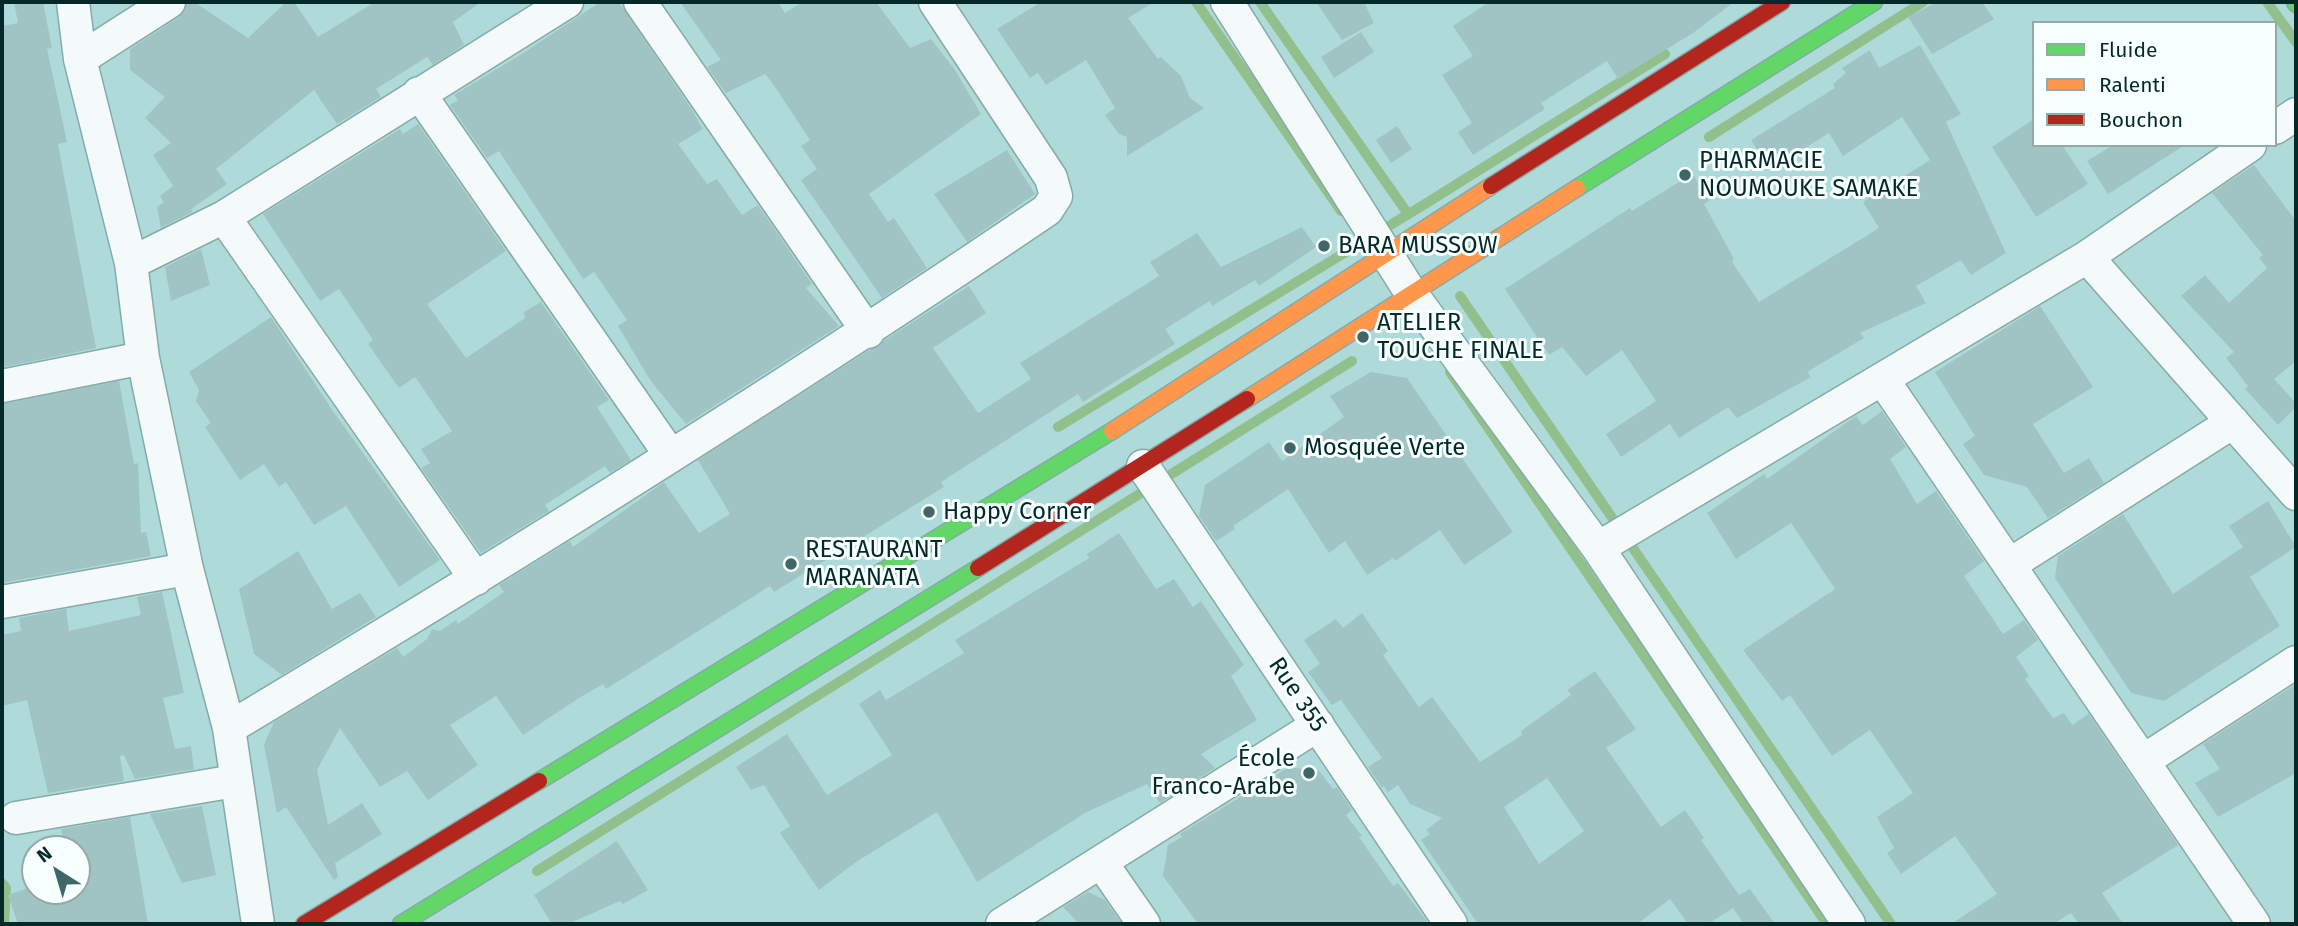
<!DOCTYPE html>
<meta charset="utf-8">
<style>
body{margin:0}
#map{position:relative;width:2298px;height:926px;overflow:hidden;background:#aedbda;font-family:"Fira Sans",sans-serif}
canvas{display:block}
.frame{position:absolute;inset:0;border:4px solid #052929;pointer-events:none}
.legend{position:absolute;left:2032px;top:21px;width:245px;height:126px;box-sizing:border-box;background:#f7ffff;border:2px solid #96a9a9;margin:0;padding:9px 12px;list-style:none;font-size:21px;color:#052929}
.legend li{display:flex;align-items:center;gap:14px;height:35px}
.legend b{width:35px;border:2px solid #96a9a9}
.north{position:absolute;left:21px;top:835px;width:70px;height:70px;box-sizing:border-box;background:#f7ffff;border:2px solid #96a9a9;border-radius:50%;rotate:323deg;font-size:19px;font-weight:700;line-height:28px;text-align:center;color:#052929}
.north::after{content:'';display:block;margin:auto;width:24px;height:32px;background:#406767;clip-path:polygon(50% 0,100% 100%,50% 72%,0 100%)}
</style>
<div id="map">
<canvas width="2298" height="926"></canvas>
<div class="frame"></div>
<ul class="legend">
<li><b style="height:9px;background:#63d668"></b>Fluide</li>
<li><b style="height:9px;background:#ff974d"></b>Ralenti</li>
<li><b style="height:9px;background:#b3261e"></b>Bouchon</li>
</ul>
<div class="north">N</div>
</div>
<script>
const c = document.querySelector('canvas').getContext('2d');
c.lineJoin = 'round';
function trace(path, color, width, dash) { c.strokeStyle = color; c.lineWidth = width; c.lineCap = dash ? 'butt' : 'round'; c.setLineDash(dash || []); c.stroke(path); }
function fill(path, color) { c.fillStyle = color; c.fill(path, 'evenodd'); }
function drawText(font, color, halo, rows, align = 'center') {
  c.font = font + ' "Fira Sans",sans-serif'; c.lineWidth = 6; c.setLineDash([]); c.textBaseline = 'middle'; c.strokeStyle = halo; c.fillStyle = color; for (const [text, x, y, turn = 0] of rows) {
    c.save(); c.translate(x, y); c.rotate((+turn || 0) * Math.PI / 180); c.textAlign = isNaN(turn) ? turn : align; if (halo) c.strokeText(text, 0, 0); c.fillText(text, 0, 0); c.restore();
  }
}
trace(new Path2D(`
 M 1196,2 L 1341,211
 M 1260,2 L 1408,214
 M 2267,2 L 2296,42
 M 1709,137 L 1923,2
 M 1460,296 L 1891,924
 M 1450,372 L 1827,924
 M 1058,427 L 1425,204 L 1665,54
 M 537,871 L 1352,361
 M 2,883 L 6,888 L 4,924`), '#91c08c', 10);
fill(new Path2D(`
 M 14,2 L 43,2 L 52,48 L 47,49 L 67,142 L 58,144 L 96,348 L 4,367 L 2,355 L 2,26 L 18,23 Z
 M 187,2 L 194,2 L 248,38 L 286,2 L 294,2 L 318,37 L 375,2 L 481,2 L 453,22 L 464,45 L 433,65 L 427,57 L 376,89 L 381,97 L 337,124 L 314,90 L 216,169 L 227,184 L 191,209 L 192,212 L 161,228 L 157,207 L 164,202 L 160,196 L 173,186 L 153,155 L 171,143 L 145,118 L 165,97 L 130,70 L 130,49 L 179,17 Z
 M 600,2 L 619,2 L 692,110 L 703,129 L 678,144 L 707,184 L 717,179 L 742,215 L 758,205 L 812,284 L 806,288 L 839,326 L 686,424 L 650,380 L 618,326 L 627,320 L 594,272 L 583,279 L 499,151 L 487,158 L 450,105 L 458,100 L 454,95 L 525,52 Z
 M 680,2 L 778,2 L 785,13 L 802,2 L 876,2 L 910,48 L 931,39 L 955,70 L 981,114 L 869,194 L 888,222 L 894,218 L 927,268 L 882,298 L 801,180 L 817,169 L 801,146 L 810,140 L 773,84 L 765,74 L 726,93 L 707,67 L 721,60 Z
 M 1041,2 L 1154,2 L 1128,18 L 1158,59 L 1161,57 L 1181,76 L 1190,98 L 1204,108 L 1127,156 L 1127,137 L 1119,134 L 1105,115 L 1115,108 L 1086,60 L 1046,85 L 1038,73 L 1030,78 L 997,29 Z
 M 1316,2 L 1364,2 L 1374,23 L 1342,40 Z
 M 1489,2 L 1734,2 L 1693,33 L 1618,79 L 1607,61 L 1541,103 L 1545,109 L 1473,155 L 1458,132 L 1472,123 L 1442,75 L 1473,56 L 1453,26 Z
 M 1937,2 L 1982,2 L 1994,19 L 1932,54 L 1908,17 Z
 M 1361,32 L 1374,52 L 1334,78 L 1321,57 Z
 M 1920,45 L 1961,114 L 1946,122 L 2006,253 L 1971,275 L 1961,260 L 1916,286 L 1926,303 L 1860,333 L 1864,338 L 1807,372 L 1811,377 L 1737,418 L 1728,407 L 1679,438 L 1670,424 L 1621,457 L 1606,434 L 1656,401 L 1622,350 L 1586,376 L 1562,347 L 1549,355 L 1505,289 L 1630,208 L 1632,211 L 1692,174 L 1710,200 L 1704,204 L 1734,259 L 1732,262 L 1759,302 L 1879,228 L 1863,202 L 1930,160 L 1902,117 L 1843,156 L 1829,133 L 1770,170 L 1751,140 L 1835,88 L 1833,84 L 1846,73 L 1842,68 L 1870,50 L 1879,68 Z
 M 2034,119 L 2034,145 L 2062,145 L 2088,184 L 2036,217 L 1992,147 Z
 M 418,124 L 506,251 L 427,304 L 466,358 L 525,318 L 524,312 L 541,302 L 609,400 L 597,407 L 631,460 L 610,473 L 605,466 L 545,505 L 549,511 L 481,553 L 421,468 L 430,463 L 421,449 L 452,431 L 415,377 L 399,388 L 368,344 L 373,340 L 339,289 L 320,301 L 263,214 L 400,129 L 403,134 Z
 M 1397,126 L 1412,149 L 1391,163 L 1376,140 Z
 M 2113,145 L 2185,145 L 2108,194 L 2087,161 Z
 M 1007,150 L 1035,194 L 967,242 L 934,194 Z
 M 2254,165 L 2296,221 L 2296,361 L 2274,379 L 2296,403 L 2296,407 L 2278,425 L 2245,389 L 2248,386 L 2226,358 L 2234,352 L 2181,296 L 2205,275 L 2229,303 L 2267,268 L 2259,258 L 2263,255 L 2212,193 Z
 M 1302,227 L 1316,247 L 1259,286 L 1255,280 L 1212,306 L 1210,301 L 1165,329 L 1175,344 L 1083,402 L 1078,394 L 941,482 L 944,487 L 774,592 L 770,586 L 606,689 L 603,684 L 579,698 L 523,735 L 496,696 L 450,725 L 478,765 L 428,800 L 407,771 L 380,787 L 340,728 L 317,770 L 328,825 L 362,803 L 382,834 L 335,863 L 338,877 L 334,880 L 286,807 L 277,813 L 264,745 L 274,722 L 397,648 L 403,657 L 427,639 L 432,629 L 440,631 L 456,620 L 458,624 L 504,592 L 499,585 L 570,541 L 573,547 L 664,482 L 699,533 L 730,514 L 698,460 L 969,286 L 986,313 L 933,348 L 978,413 L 1031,379 L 1020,363 L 1159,276 L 1150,262 L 1197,233 L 1221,267 Z
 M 201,249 L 210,285 L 171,301 L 165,267 Z
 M 2040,306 L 2093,387 L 2033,424 L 2064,473 L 2089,458 L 2104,483 L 2048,518 L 2027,487 L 1984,475 L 1963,444 L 1975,436 L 1935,372 Z
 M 271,317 L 335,414 L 440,560 L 399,587 L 346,506 L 314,525 L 286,482 L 279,487 L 264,464 L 240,480 L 205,427 L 211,423 L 196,401 L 199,390 L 189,372 Z
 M 1371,372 L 1407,378 L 1513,532 L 1464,565 L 1440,530 L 1395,561 L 1393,558 L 1367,575 L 1345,541 L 1329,553 L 1288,489 L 1233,526 L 1235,529 L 1216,541 L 1199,516 L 1205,485 L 1269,442 L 1282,461 L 1344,417 L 1330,396 Z
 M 119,381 L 134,464 L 138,463 L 141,533 L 146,532 L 151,556 L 2,583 L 2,404 Z
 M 1882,411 L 1906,447 L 1890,459 L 1917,504 L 1936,491 L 1984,561 L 1964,576 L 2003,634 L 2024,620 L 2038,640 L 2016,657 L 2029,676 L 2025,679 L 2053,718 L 2064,713 L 2072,725 L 2089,714 L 2178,845 L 2102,893 L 2123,924 L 2079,924 L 2071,913 L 2053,924 L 1951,924 L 1997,894 L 1955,836 L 1901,874 L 1887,853 L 1894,848 L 1877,817 L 1913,793 L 1870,730 L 1832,756 L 1790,695 L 1782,701 L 1743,650 L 1835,589 L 1791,523 L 1736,559 L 1707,513 L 1764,474 L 1767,479 L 1856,416 L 1863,425 Z
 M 2268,501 L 2296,547 L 2250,577 L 2280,626 L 2164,701 L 2131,693 L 2055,578 L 2058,556 L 2123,514 L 2173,594 L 2243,547 L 2229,526 Z
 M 1119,533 L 1156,589 L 1174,579 L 1193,607 L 1201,601 L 1244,665 L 1231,676 L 1257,720 L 1201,754 L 1215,768 L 1160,803 L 1147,784 L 1085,813 L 977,882 L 937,812 L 856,862 L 819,890 L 780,833 L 790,826 L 764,785 L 751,790 L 736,767 L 787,734 L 827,795 L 892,755 L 859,704 L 880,690 L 886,700 L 964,653 L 955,640 L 1089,558 L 1087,554 Z
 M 298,551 L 332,609 L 360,593 L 376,617 L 282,675 L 254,654 L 239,589 Z
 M 162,592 L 184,693 L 163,698 L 175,749 L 191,746 L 194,769 L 135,779 L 124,755 L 120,756 L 124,781 L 48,793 L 27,700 L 2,706 L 2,635 L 21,631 L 19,618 L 66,609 L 69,631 L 141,615 L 137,597 Z
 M 1362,613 L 1388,651 L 1383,655 L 1419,707 L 1432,697 L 1480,762 L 1522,735 L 1521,731 L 1571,695 L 1567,690 L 1595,671 L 1636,729 L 1606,748 L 1661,827 L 1685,810 L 1704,838 L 1701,840 L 1739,895 L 1750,889 L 1775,924 L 1744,924 L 1733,908 L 1708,924 L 1688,924 L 1670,899 L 1637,924 L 1478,924 L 1421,840 L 1430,834 L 1426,830 L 1442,818 L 1410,804 L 1398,785 L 1388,792 L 1384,786 L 1382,788 L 1368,767 L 1382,758 L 1341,700 L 1332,705 L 1308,672 L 1320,664 L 1304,640 L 1336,619 L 1343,628 ZM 1547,778 L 1584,831 L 1539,864 L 1504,807 Z
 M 2296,684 L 2296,773 L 2218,817 L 2195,783 L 2220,769 L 2203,744 Z
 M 1289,767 L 1320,772 L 1333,789 L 1337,787 L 1352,810 L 1346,815 L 1362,836 L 1359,837 L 1393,886 L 1398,883 L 1429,924 L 1198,924 L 1163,876 L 1168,845 L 1182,837 L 1180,834 Z
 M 202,806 L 216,875 L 182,883 L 150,814 Z
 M 130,817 L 148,924 L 18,924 L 8,895 L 31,887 L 31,884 L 35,882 L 35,891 L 77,891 L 77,849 L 65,849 L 61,829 Z
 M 617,841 L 648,890 L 623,904 L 620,901 L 568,924 L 552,924 L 534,895 Z
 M 1088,892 L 1105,900 L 1122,924 L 1079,924 L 1063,907 Z`), '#a0c4c3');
const street = new Path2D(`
 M 73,2 L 80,59 L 131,263 L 143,358 L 187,569 L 229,728 L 258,924
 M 640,2 L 868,332
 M 1227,2 L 1411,293 L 1598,548 L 1849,924
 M 80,59 L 169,2
 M 419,93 L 671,456
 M 2275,128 L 2296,114
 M 224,217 L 476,579
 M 2087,257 L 2296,494
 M 131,263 L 224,217 L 567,2
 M 1883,380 L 2254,924
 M 2,386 L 143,358
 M 1143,466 L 1451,924
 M 1598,548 L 2087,257 L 2250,145
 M 2009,565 L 2233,422
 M 2,602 L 187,569
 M 229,728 C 506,562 780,391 1047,210 L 1056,196 L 1051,178 L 935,2
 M 2143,761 L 2296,662
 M 16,818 L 235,781
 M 1101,862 L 1144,924
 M 1002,924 L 1318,725`);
const fast = new Path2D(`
 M 2295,2 L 2296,4
 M 1577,188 L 1874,2
 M 539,781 L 1112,431
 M 401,924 L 978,568`);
const slow = new Path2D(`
 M 1247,399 L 1577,188
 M 1112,431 L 1491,186`);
const jam = new Path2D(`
 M 1491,186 L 1782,2
 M 978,568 L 1247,399
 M 304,924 L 539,781`);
trace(street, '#85aaa9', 35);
trace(fast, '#85aaa9', 19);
trace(slow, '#85aaa9', 19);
trace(jam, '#85aaa9', 19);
trace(street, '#f3faf9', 32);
trace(fast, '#63d668', 16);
trace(slow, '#ff974d', 16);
trace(jam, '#b3261e', 16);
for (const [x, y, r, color] of [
 [1685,175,7,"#406767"],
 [1324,246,7,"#406767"],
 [1363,337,7,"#406767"],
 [1290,448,7,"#406767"],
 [929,512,7,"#406767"],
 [791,564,7,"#406767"],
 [1309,773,7,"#406767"]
]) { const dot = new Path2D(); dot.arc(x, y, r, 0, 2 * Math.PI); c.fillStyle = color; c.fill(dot); trace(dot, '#f7ffff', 2.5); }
drawText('24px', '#052929', '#f7ffff', [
 ["PHARMACIE",1699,161],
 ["NOUMOUKE SAMAKE",1699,189],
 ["BARA MUSSOW",1338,246],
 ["ATELIER",1377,323],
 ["TOUCHE FINALE",1377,351],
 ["Mosquée Verte",1304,448],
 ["Happy Corner",943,512],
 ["RESTAURANT",805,550],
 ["MARANATA",805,578],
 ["École",1295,759,"right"],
 ["Franco-Arabe",1295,787,"right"]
], 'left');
drawText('24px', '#052929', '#f7ffff', [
 ["Rue 355",1297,695,56]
]);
</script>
